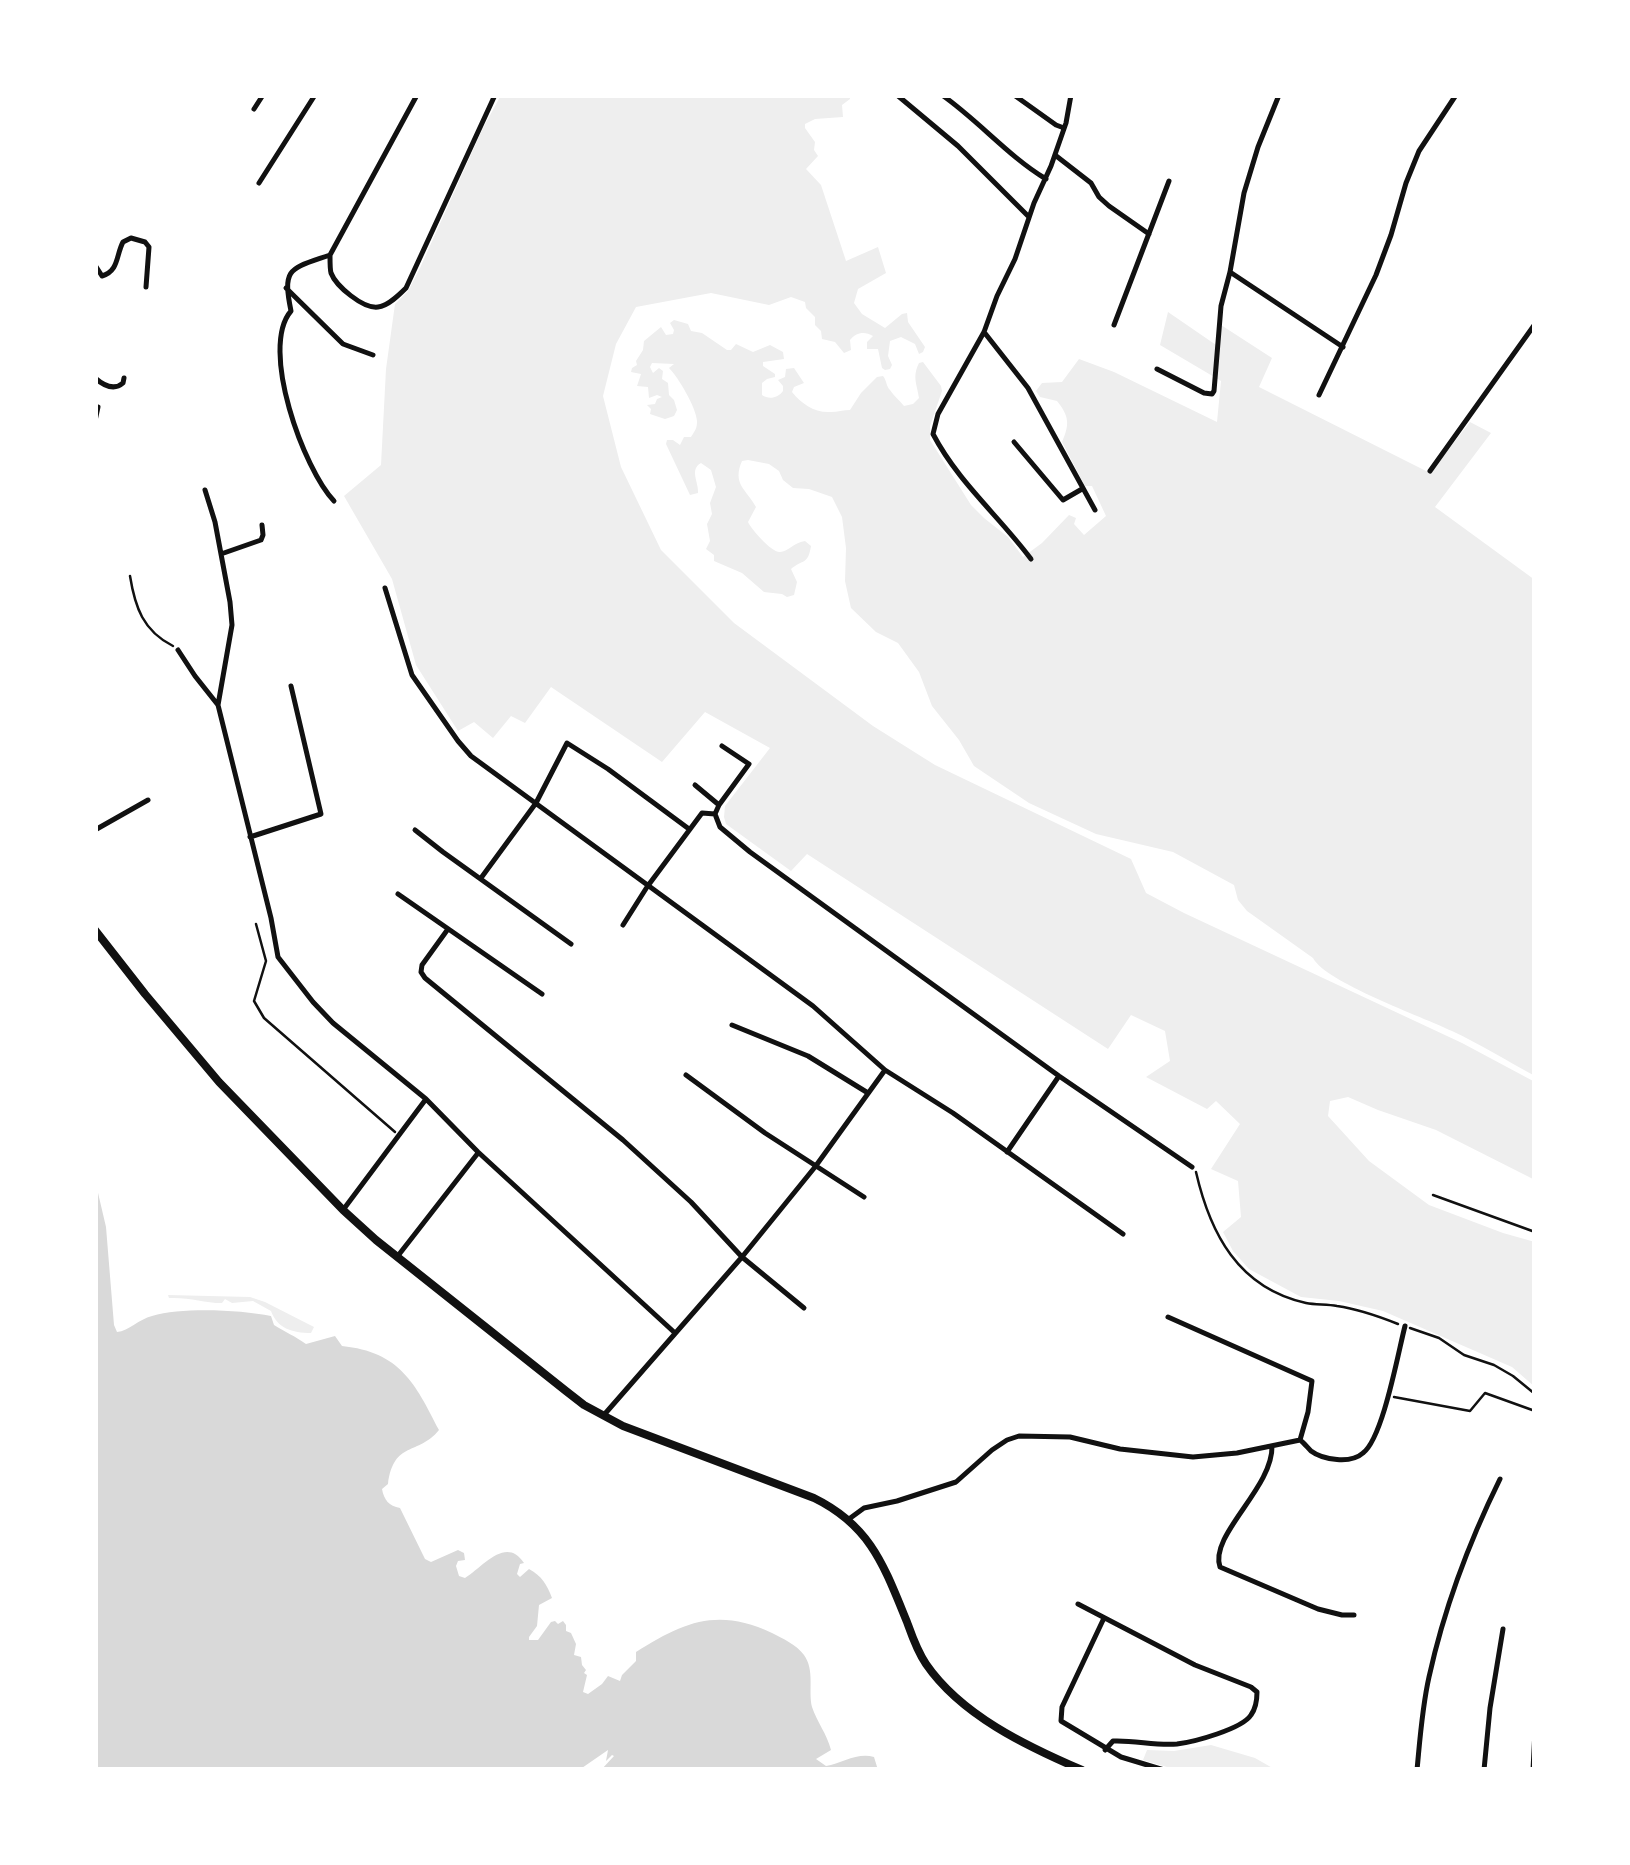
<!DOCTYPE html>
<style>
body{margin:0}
#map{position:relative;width:1630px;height:1865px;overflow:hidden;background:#fff;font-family:Montserrat,sans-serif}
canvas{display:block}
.frame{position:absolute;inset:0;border:98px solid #fff;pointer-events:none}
</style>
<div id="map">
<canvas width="1630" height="1865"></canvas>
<div class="frame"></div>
</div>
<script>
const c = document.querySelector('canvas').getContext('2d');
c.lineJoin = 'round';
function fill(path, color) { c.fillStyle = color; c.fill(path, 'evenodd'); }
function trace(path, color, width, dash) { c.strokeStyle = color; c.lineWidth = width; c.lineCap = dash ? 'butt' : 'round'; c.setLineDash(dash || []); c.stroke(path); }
fill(new Path2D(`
 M 501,95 L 850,95 L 850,99 L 842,105 L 843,117 L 815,119 L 805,124 L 805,128 L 815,142 L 814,150 L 818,156 L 806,169 L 821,185 L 846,261 L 878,247 L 886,273 L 858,289 L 854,303 L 862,314 L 885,328 L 902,314 L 907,313 L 908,322 L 925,347 L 923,352 L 919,354 L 915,344 L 901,337 L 890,341 L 888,356 L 892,365 L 890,369 L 885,370 L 882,368 L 878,349 L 867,349 L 867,342 L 873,336 C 865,331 856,332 850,340 L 851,350 L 844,353 L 835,342 L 822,339 L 821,331 L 815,325 L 815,317 L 806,308 L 805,302 L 791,297 L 769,305 L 711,293 L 636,307 L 616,344 L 603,396 L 621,467 L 661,550 L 734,623 L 873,726 L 935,765 L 1131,859 L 1146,893 L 1184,913 L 1462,1043 L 1535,1082 L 1535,1180 L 1436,1130 L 1378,1110 L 1348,1097 L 1330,1101 L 1328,1116 L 1369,1161 L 1429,1205 L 1503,1233 L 1535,1242 L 1535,1387 L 1512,1367 L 1383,1311 L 1339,1301 L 1301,1297 L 1249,1269 L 1233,1251 L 1223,1232 L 1241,1217 L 1238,1181 L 1211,1169 L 1240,1124 L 1216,1101 L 1207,1109 L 1146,1077 L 1170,1061 L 1165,1031 L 1131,1015 L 1108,1049 L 807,854 L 791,871 L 726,824 L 724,817 L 725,806 L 770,748 L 705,712 L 662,762 L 551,687 L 525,723 L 511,716 L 493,738 L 474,722 L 458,731 L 416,665 L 392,579 L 344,496 L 381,465 L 386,369 L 395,304 L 408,291 L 420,268 L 482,130 Z
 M 1168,312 L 1219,347 L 1221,325 L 1272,358 L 1259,387 L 1430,473 L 1470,422 L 1491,433 L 1435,507 L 1535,580 L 1535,1076 C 1507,1061 1480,1044 1452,1031 C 1423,1017 1325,982 1313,958 L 1247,911 L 1238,900 L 1234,885 L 1173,852 L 1096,834 L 1029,803 L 974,766 L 959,740 L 932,706 L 919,672 L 898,643 L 876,632 L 851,608 L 845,581 L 846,548 L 842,517 L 832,497 L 809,489 L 793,488 L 783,480 L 779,471 L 769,464 L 748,460 L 742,461 C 732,484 746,489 756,507 L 748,522 C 751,529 772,553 780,552 C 788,552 793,543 805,541 L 811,546 C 808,565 803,559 791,569 L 797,582 L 794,595 L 787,597 L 782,594 L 764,592 L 742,573 L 714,561 L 714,555 L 706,549 L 710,541 L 707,524 L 712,514 L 710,503 L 716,487 L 711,470 L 701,463 C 689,470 699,482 698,493 L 690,495 L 666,444 L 667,440 L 673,440 L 680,445 L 684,437 L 691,437 C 695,430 697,429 697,421 C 696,407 678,377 669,368 L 674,364 L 652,363 L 650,367 L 653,373 L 659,368 L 663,371 L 662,379 L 668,383 L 669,395 L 674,400 L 677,410 L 674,416 L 665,419 L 650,414 L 651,409 L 647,405 L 655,404 L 657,399 L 662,397 L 657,395 L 649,398 L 648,387 L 637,386 L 641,374 L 631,372 L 632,368 L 637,365 L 636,361 L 643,350 L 644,341 L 661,327 L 666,335 L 673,334 L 674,330 L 670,323 L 674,320 L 688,324 L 691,331 L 702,333 L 727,350 L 731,350 L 736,344 L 753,352 L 770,345 L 783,352 L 784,359 L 763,362 L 763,366 L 775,374 L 775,377 L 767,379 L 762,383 L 762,395 C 769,400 778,398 783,391 L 783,386 L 778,380 L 785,377 L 786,369 L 794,368 L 804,383 L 794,387 L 792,392 C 802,404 814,413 831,412 C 838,412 843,410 850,410 L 861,393 L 877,377 L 883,376 C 887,381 886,386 890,390 C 894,396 899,400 904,406 L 913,404 L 919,398 C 917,384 912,377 919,363 L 923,362 L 941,386 L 942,391 L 930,426 L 930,440 L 971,505 L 984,518 L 1008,537 L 1023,557 L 1042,543 L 1069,515 L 1076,518 L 1074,524 L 1084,535 L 1106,516 L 1092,486 L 1085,486 L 1062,442 C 1070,424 1069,416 1057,401 L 1040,397 L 1036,391 L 1042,383 L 1062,382 L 1079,359 L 1114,372 L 1217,422 L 1221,381 L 1160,345 Z
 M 168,1295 L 250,1297 L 265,1302 L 314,1327 L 311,1333 C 292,1333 277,1328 271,1311 L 253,1301 L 232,1303 L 225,1299 L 222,1303 C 204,1303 189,1297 169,1298 Z
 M 1211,1745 L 1255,1758 L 1276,1770 L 1177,1770 L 1143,1760 L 1147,1750 L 1174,1751 Z`), '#eee');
fill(new Path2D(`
 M 95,1180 L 106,1227 L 114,1325 L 117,1332 C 129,1331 139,1319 152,1316 C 183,1307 240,1310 271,1316 L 274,1325 C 285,1332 295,1336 306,1344 L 335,1336 L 342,1346 C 400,1352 415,1383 439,1430 C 418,1456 394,1440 388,1484 L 382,1489 C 384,1500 389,1506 400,1508 L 425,1559 L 431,1562 L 458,1550 L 464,1553 L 465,1560 L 458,1561 L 456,1566 L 459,1576 L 465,1578 C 484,1566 506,1536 524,1563 L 520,1564 L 517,1574 L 520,1577 L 529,1569 C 542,1576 547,1585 552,1598 L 539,1605 L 537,1626 L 529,1637 L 529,1640 L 538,1640 L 551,1622 L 555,1621 L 558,1624 L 563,1621 L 566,1625 L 566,1631 L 571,1633 L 576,1644 L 574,1655 L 581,1657 L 582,1665 L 586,1670 L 584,1673 L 587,1675 L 583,1692 L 588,1694 L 602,1684 L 608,1676 L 620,1681 L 622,1675 L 636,1661 L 636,1652 C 683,1622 718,1607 772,1633 C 782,1638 797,1645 804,1655 C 815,1670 808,1691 812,1707 C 817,1722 827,1734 831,1750 L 816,1759 L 826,1766 C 842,1763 858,1752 874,1757 L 878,1770 L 601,1770 L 614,1756 L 612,1755 L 606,1761 L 608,1750 L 579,1770 L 95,1770 Z`), '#d9d9d9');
trace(new Path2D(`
 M 130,576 C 135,607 143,631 173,646
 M 256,924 L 266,961 L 254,1001 L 264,1018 L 395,1132
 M 1196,1172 C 1210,1233 1238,1288 1306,1303 C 1316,1305 1327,1304 1337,1306 C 1358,1309 1378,1316 1398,1324
 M 1433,1195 L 1535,1232
 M 1410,1328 L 1439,1338 L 1464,1355 L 1494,1365 L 1513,1376 L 1535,1394
 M 1394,1397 L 1470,1411 L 1485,1393 L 1535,1411`), '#111', 2.5);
trace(new Path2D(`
 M 897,95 L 958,146 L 1029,217
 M 942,95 C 979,121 1008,156 1046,179
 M 1014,95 L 1056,125 L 1064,128
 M 254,109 L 263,95
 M 1055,155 L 1091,183 L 1099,197 L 1109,206 L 1149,234
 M 259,183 L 315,95
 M 330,255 C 330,259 330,270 331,273 C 336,286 363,309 378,307 C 388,306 399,295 406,288 L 495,95
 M 95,265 L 102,276 C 119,271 116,255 123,242 L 131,238 L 145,242 L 149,247 L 146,287
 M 1230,272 L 1343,347
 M 286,288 L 343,344 L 373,355
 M 1114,325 L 1169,181
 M 984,332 L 1028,388 L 1095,510
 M 1157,369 L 1204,393 L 1212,394 L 1214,391 L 1221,306 L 1230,272 L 1244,193 L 1258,147 L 1279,95
 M 95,378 C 103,385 114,391 123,383 L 124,378
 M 1319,395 L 1376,275 L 1391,235 L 1406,183 L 1419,151 L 1456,95
 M 95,421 L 98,407
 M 1014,442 L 1063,500 L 1082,489
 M 1430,471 L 1535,324
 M 205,490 L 215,522 L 230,602 L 232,625 L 218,705 L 271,918 L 278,957 L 313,1002 L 333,1023 L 426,1099 L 478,1152 L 675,1333
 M 334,501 C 304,470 259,348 291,311 C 282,267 290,269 330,255 L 417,95
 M 221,554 L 261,540 L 263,535 L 262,525
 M 1031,559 C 999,516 958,482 933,434 L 938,414 L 984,332 L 997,296 L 1015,259 L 1034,203 L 1051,166 L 1066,123 L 1071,95
 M 385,588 L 412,675 L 458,741 L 471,756 L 813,1006 L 885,1070 L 953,1113 L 1123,1234
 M 178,650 L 195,676 L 218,705
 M 695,785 L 719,805
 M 715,814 L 720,827 L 750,852 L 1059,1076 L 1192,1167
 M 715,814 L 719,805 L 749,764 L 722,746
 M 95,830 L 148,800
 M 415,830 L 443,852 L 571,944
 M 250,837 L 321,814 L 291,686
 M 481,878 L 536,803 L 567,743 L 608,769 L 689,829
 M 398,894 L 542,994
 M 623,925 L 647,887 L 702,813 L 715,814
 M 448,929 L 422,965 L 421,972 L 425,978 L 623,1140 L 691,1202 L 742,1257 L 804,1308
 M 732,1025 L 808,1056 L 868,1093
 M 686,1075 L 765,1133 L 864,1197
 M 1007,1152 L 1059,1076
 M 343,1210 L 426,1099
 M 397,1257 L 478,1153
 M 1168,1317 L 1312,1381 L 1308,1412 L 1300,1440
 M 603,1416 L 742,1257 L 815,1167 L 885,1070
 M 1272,1446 C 1273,1488 1209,1535 1220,1567 L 1318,1609 L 1342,1615 L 1354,1615
 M 849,1519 L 864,1508 L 897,1501 L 956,1482 L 992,1450 L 1007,1440 L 1019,1436 L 1070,1437 L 1120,1449 L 1193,1457 L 1237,1453 L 1300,1440 C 1304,1443 1307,1447 1311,1451 C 1323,1460 1351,1464 1363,1453 C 1383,1438 1398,1353 1405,1326
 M 1078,1604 L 1195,1665 L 1251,1687 L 1257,1692 C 1257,1700 1256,1708 1251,1715 C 1242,1729 1194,1742 1177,1744 C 1156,1746 1135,1740 1113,1741 L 1105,1750
 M 1104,1618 L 1062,1707 L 1061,1721 L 1121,1757 L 1164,1770
 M 1417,1770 C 1420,1739 1422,1708 1429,1677 C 1444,1609 1469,1542 1500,1479
 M 1484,1770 L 1490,1708 L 1503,1629
 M 1533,1770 L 1535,1730`), '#111', 5);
trace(new Path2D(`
 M 95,930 L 145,994 L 219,1082 L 343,1210 L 376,1240 L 566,1391 L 584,1405 L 623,1426 L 814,1498 C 871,1526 884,1566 907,1622 C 912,1636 917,1651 926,1664 C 961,1715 1026,1746 1082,1770`), '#111', 8);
</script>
